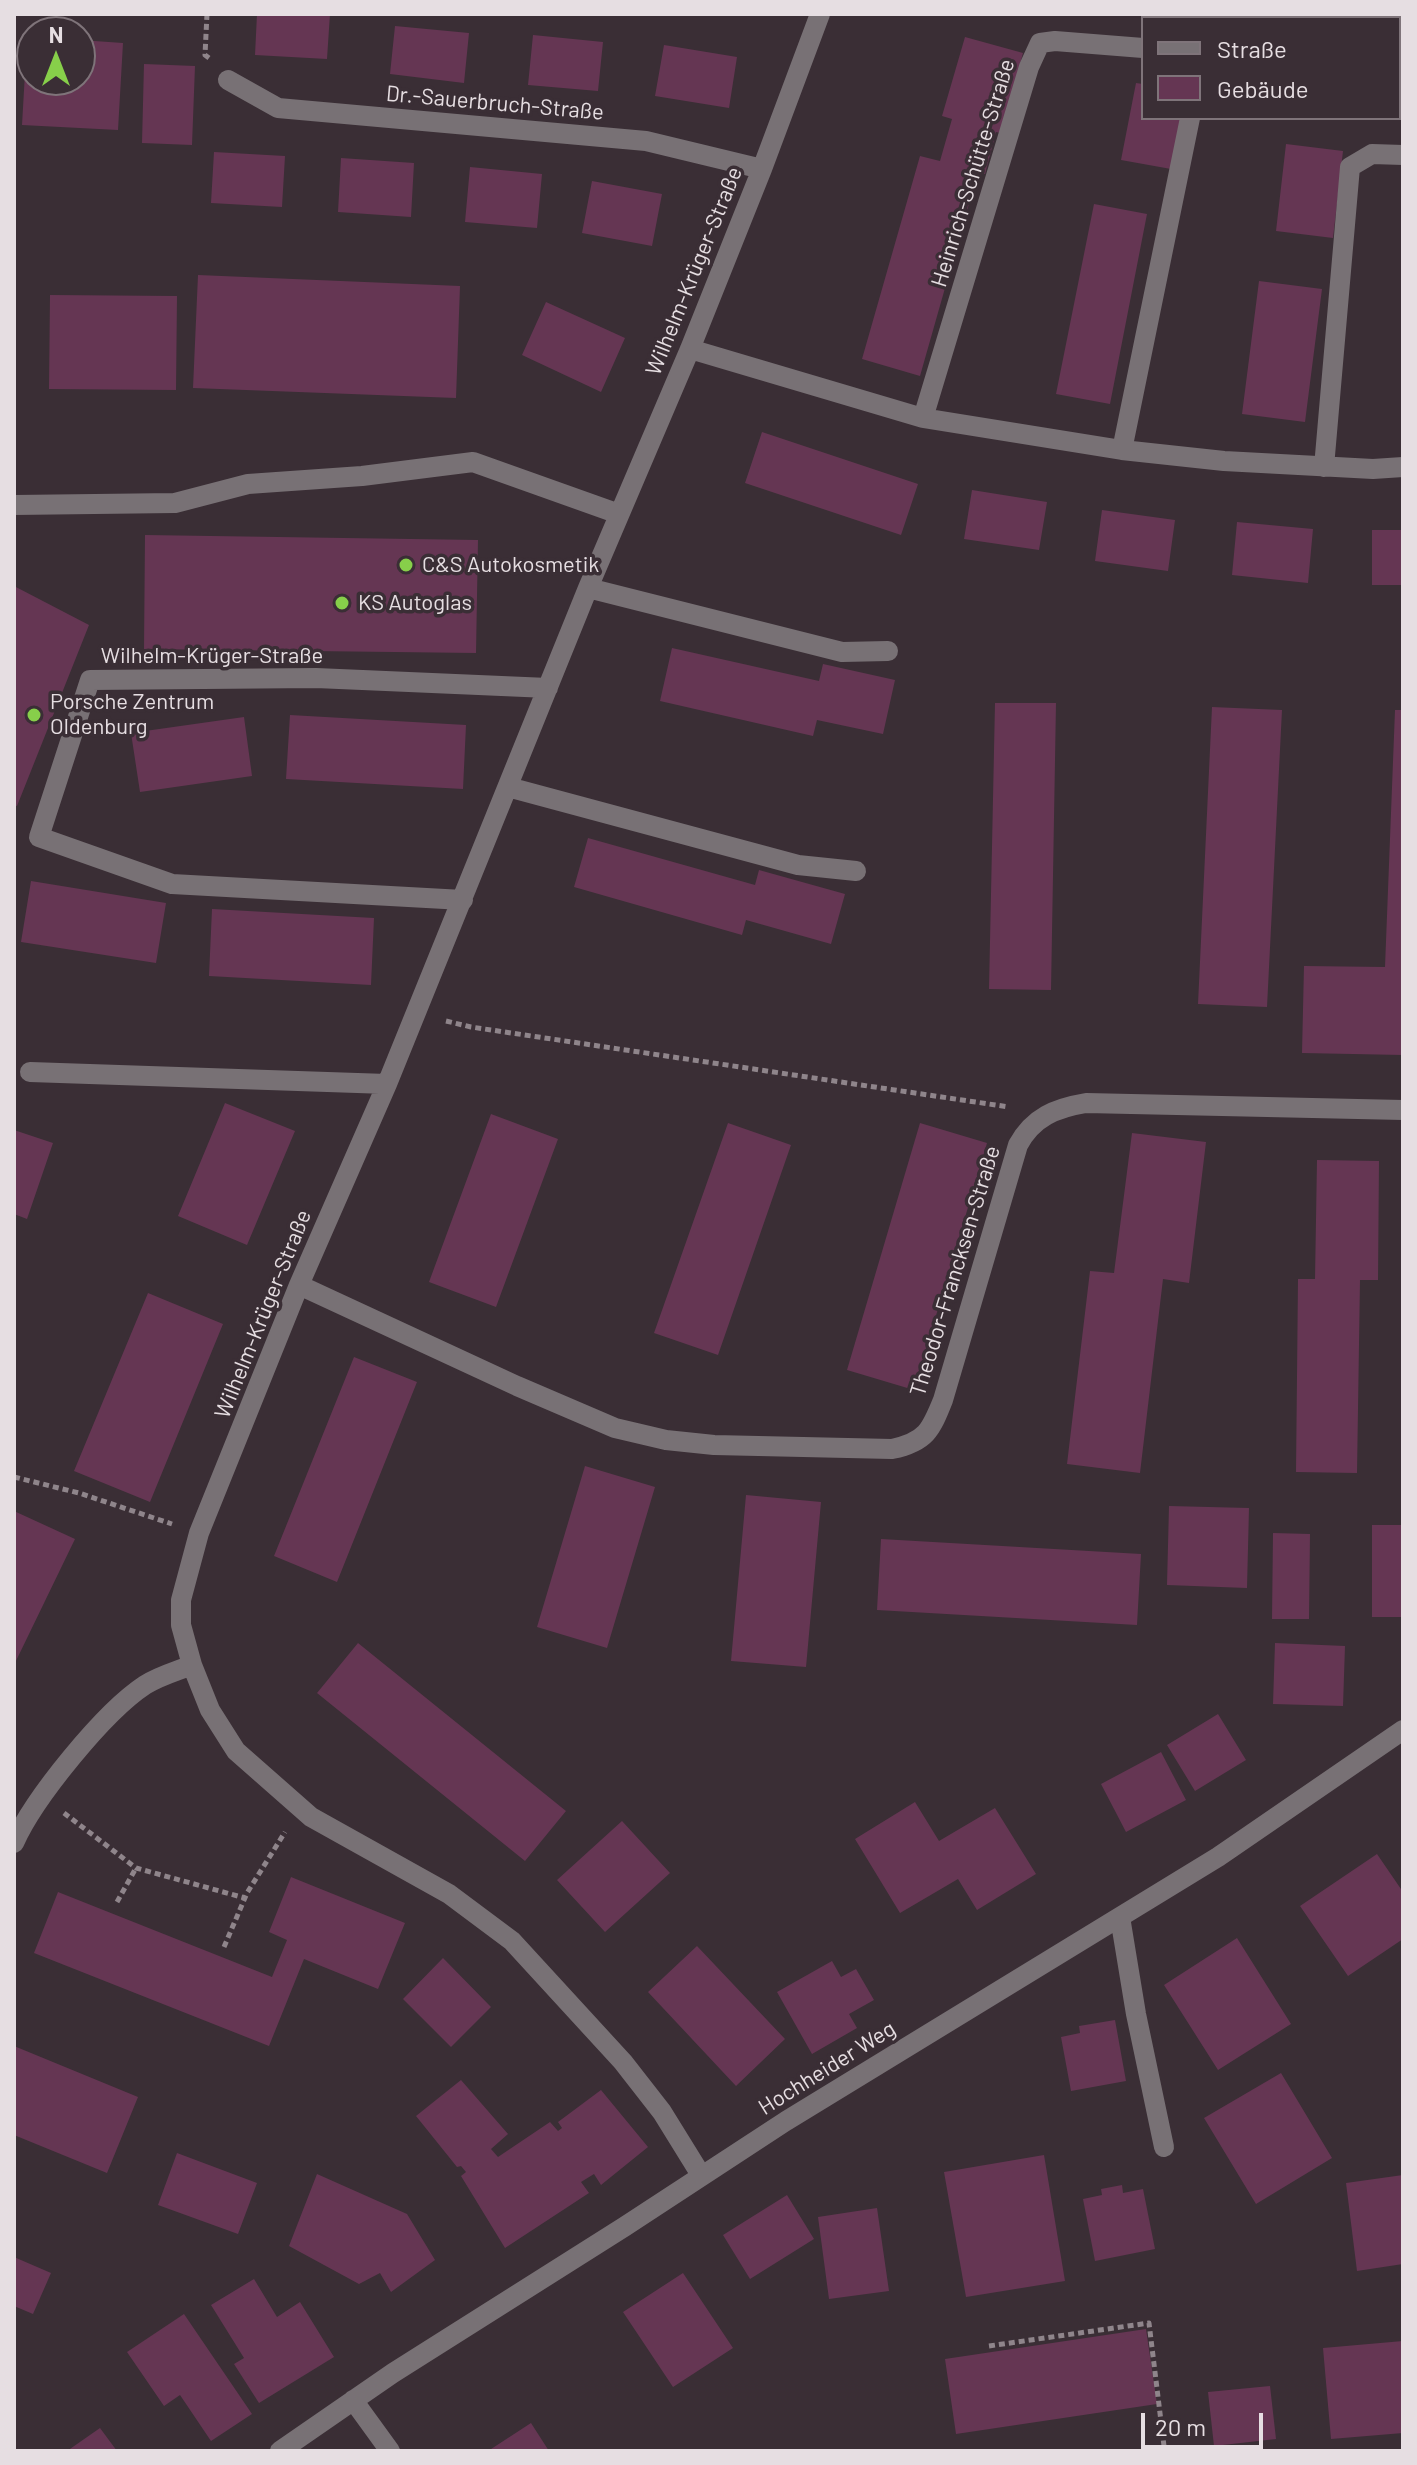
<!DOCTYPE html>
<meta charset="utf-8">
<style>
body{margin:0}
#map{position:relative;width:1417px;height:2465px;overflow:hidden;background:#3a2e35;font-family:Barlow,sans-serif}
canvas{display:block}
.frame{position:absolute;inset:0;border:16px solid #e6dee2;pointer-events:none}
.legend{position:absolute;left:1141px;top:16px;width:260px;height:104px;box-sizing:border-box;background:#3a2e35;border:2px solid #7f747a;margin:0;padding:10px 14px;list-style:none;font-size:24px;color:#e6dee2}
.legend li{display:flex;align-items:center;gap:16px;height:40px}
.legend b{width:40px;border:2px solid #7f747a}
.north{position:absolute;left:16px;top:16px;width:80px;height:80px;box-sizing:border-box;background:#3a2e35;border:2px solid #7f747a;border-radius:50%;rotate:0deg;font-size:22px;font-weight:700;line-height:32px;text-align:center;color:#e6dee2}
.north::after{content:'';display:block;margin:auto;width:28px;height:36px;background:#87cf4a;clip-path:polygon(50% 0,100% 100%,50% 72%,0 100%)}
.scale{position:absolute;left:1141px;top:2413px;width:122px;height:36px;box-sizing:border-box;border:4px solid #e6dee2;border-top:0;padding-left:10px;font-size:24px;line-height:28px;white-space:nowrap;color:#e6dee2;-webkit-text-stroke:6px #3a2e35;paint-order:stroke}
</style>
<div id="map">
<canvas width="1417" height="2465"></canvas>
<div class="frame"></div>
<ul class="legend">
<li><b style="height:10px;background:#787175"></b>Straße</li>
<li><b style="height:22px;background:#653653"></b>Gebäude</li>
</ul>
<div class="north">N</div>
<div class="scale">20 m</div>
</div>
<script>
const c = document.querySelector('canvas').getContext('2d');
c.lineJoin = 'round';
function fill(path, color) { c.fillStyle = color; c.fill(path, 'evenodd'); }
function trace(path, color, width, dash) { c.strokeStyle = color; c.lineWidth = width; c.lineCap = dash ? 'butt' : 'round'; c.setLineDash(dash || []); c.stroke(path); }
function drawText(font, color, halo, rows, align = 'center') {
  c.font = font + ' Barlow,sans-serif'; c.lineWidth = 7; c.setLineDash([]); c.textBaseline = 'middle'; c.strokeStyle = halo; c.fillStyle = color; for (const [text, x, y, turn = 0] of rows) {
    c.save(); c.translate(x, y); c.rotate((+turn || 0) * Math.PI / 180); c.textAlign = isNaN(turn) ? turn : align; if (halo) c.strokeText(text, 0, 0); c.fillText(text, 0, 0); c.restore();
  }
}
fill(new Path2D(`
 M 257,14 L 330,14 L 327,59 L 255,55 Z
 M 1378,14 L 1403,15 L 1403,93 L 1399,93 L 1399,18 L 1377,18 Z
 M 395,26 L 469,33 L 464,83 L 390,74 Z
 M 533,35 L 603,42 L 598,91 L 528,85 Z
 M 965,37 L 1023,53 L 1001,133 L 996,132 L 985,174 L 978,172 L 920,376 L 862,359 L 920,156 L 940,161 L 952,119 L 942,116 Z
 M 27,38 L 32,38 L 32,80 L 80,80 L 80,40 L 123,43 L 118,130 L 22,125 Z
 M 664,45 L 737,57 L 729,108 L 655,96 Z
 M 144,64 L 195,66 L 192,145 L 142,143 Z
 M 1136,83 L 1143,84 L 1143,118 L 1181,118 L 1171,169 L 1121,160 Z
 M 1286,144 L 1343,151 L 1333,238 L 1276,231 Z
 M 214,152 L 285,156 L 282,207 L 211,203 Z
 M 341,158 L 414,163 L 411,217 L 338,212 Z
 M 470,167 L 542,174 L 537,228 L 465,222 Z
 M 592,181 L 662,194 L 652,246 L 582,233 Z
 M 1094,204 L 1147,214 L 1110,404 L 1056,394 Z
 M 198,275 L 460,286 L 456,398 L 193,388 Z
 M 1259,281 L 1322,289 L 1305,422 L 1242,414 Z
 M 50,295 L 177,296 L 176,390 L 49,389 Z
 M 546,302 L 625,338 L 601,392 L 522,355 Z
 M 762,432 L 918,484 L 901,535 L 745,483 Z
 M 972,490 L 1047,502 L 1039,550 L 964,539 Z
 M 1102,510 L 1175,520 L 1168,571 L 1095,561 Z
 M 1237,522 L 1313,529 L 1308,583 L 1232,575 Z
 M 1372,530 L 1403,530 L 1403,585 L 1372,585 Z
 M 145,535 L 478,540 L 476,653 L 144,649 Z
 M 14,586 L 89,625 L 17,806 L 14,805 Z
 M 672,648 L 819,681 L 823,664 L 895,680 L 883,734 L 817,720 L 813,736 L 660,701 Z
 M 995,703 L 1056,703 L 1051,990 L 989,989 Z
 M 1212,707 L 1282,710 L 1267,1007 L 1198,1004 Z
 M 1395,710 L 1403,710 L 1403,1055 L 1302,1053 L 1304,966 L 1385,967 Z
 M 290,715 L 466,725 L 463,789 L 286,779 Z
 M 244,717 L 252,776 L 140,792 L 131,733 Z
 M 588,838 L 755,885 L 759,870 L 845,894 L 831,944 L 746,920 L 742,935 L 574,887 Z
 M 31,881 L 166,903 L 156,963 L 21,942 Z
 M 212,909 L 374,918 L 371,985 L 209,976 Z
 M 225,1103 L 295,1131 L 247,1245 L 178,1216 Z
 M 491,1114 L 558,1139 L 496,1307 L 429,1282 Z
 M 728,1123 L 791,1145 L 718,1355 L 654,1333 Z
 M 920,1123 L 987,1143 L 914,1390 L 847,1370 Z
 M 14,1130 L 53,1143 L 27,1219 L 14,1214 Z
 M 1132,1133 L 1206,1142 L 1189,1283 L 1163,1279 L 1140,1473 L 1067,1464 L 1090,1271 L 1114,1273 Z
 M 1317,1160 L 1379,1161 L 1378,1280 L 1360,1280 L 1357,1473 L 1296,1472 L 1298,1279 L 1315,1279 Z
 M 148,1293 L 223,1324 L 150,1502 L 74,1471 Z
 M 354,1357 L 417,1382 L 337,1582 L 274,1556 Z
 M 585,1466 L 655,1487 L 607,1648 L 537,1627 Z
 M 746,1495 L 821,1502 L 806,1667 L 731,1661 Z
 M 1169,1506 L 1249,1508 L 1247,1588 L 1167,1585 Z
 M 14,1511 L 75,1539 L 14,1665 Z
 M 1372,1525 L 1403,1525 L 1403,1617 L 1372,1617 Z
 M 1273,1533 L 1310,1534 L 1309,1619 L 1272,1619 Z
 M 881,1539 L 1141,1554 L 1137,1625 L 877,1610 Z
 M 358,1643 L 566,1811 L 525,1861 L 317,1693 Z
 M 1275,1643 L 1345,1646 L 1343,1706 L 1273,1704 Z
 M 1218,1714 L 1246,1760 L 1195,1791 L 1167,1745 Z
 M 1161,1752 L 1186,1800 L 1126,1832 L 1101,1784 Z
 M 915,1802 L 939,1841 L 995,1808 L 1036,1874 L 977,1910 L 958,1879 L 900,1913 L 855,1839 Z
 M 622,1821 L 670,1873 L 605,1932 L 557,1880 Z
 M 1377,1854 L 1403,1892 L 1403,1939 L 1348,1976 L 1300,1906 Z
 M 291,1877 L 405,1923 L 378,1989 L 304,1959 L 269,2046 L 34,1953 L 58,1892 L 272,1977 L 287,1940 L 269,1932 Z
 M 1237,1938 L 1291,2024 L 1218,2070 L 1164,1985 Z
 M 697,1946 L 785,2039 L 736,2086 L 648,1992 Z
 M 443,1958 L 491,2007 L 451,2047 L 403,1999 Z
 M 832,1961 L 841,1977 L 856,1969 L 874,2000 L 849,2014 L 857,2028 L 812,2054 L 777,1992 Z
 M 1115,2020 L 1126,2081 L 1071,2091 L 1061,2037 L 1080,2033 L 1079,2026 Z
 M 14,2046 L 138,2097 L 107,2173 L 14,2135 Z
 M 1281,2073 L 1332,2158 L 1256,2204 L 1204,2118 Z
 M 461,2080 L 508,2134 L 491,2149 L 498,2157 L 550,2122 L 558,2131 L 562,2128 L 558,2122 L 601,2090 L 648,2147 L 601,2185 L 594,2174 L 581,2182 L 589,2193 L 505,2248 L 461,2176 L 466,2172 L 461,2166 L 457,2167 L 416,2116 Z
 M 177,2153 L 257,2183 L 238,2234 L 158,2205 Z
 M 1044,2155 L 1065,2281 L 966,2297 L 944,2172 Z
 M 317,2174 L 407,2214 L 435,2260 L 391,2292 L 380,2273 L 359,2284 L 289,2246 Z
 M 1403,2175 L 1403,2264 L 1357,2271 L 1346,2183 Z
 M 1122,2185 L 1123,2193 L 1143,2189 L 1155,2249 L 1095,2261 L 1083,2199 L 1102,2195 L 1101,2189 Z
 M 787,2195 L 814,2239 L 750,2279 L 723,2235 Z
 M 877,2208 L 889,2291 L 829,2299 L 818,2217 Z
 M 14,2257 L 51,2273 L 33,2314 L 14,2306 Z
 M 683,2273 L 733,2348 L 673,2387 L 623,2312 Z
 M 254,2279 L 277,2317 L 300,2302 L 334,2357 L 259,2403 L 234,2364 L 244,2358 L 211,2305 Z
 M 184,2314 L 252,2414 L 211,2441 L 180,2395 L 164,2406 L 127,2352 Z
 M 1146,2329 L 1157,2404 L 956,2434 L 945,2359 Z
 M 1403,2341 L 1403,2433 L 1331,2439 L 1323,2348 Z
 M 1270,2386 L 1276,2439 L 1214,2446 L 1208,2392 Z
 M 531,2423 L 549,2451 L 488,2451 Z
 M 100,2428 L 117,2451 L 67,2451 Z`), '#653653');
trace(new Path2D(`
 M 207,14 L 205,55 L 209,58
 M 446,1021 L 471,1027 L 1009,1107
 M 14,1477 L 79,1493 L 172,1524
 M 64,1813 L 136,1868 L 245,1898
 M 117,1902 L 136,1868
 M 224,1947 L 247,1893 L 285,1832
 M 989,2346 L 1149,2323 L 1164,2446 L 1163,2451`), '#8f858b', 5, [6, 4]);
trace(new Path2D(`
 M 228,80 L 278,108 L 646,141 L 762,169
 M 690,349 L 923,418 L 1122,450 L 1224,461 L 1373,469 L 1403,467
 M 923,418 L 1029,67 L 1040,43 L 1055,41 L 1143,48
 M 1122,450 L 1190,118
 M 1324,467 L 1350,167 L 1372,154 L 1403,155
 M 14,505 L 175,503 L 248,484 L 362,476 L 473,462 L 619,514
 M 588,588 L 842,652 L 888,651
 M 508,787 L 798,865 L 856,871
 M 463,900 L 172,884 L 39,837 L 90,680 L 316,678 L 548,688
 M 30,1072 L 387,1084
 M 299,1285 L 517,1386 L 615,1428 L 666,1440 L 714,1445 L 892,1449 C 926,1442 931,1430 943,1400 L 1018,1145 C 1033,1117 1056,1108 1086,1103 L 1403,1110
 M 14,1843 C 34,1798 104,1712 145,1685 C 159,1676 177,1671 192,1665
 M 1120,1917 L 1136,2014 L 1164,2147
 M 701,2175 L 662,2112 L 623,2062 L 512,1941 L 449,1894 L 311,1817 L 236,1751 L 210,1710 L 192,1665 L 181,1625 L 181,1600 L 199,1533 L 299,1285 L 387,1084 L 588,588 L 690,349 L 762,169 L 820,14
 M 353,2400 L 390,2451
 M 280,2451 L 393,2373 L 624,2227 L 786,2121 L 1218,1857 L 1403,1730`), '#787175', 20);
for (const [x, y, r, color] of [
 [406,565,8,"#87cf4a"],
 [342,603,8,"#87cf4a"],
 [34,715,8,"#87cf4a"]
]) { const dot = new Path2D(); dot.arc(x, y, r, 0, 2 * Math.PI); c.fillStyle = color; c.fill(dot); trace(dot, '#3a2e35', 3); }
drawText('22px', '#e6dee2', '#3a2e35', [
 ["Dr.-Sauerbruch-Straße",495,103,5],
 ["Heinrich-Schütte-Straße",973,173,-73],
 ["Wilhelm-Krüger-Straße",694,271,-68],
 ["Wilhelm-Krüger-Straße",212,656],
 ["Theodor-Francksen-Straße",955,1271,-73],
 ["Wilhelm-Krüger-Straße",263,1314,-68],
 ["Hochheider Weg",827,2068,-32]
]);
drawText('22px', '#e6dee2', '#3a2e35', [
 ["C&S Autokosmetik",422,565],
 ["KS Autoglas",358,603],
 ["Porsche Zentrum",50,702],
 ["Oldenburg",50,727]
], 'left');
</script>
